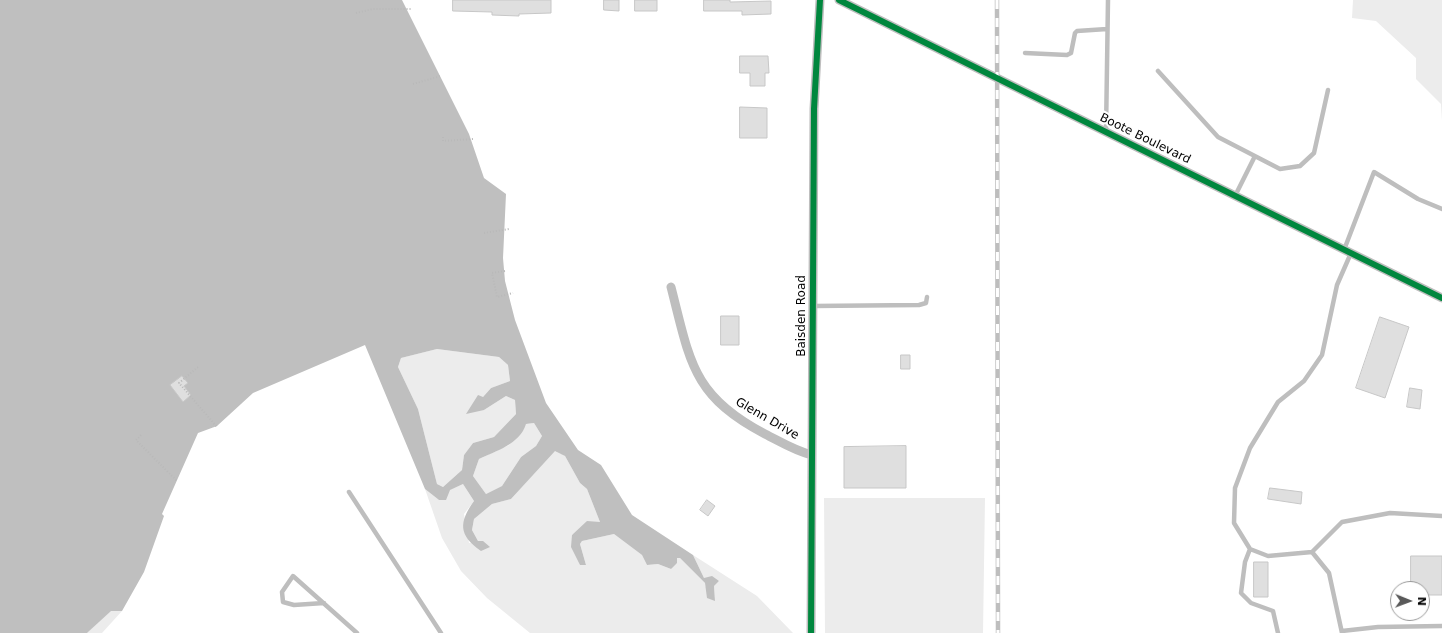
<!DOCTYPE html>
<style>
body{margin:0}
#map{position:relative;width:1442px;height:633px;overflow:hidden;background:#fff;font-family:"DejaVu Sans",sans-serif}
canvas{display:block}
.north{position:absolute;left:1390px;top:581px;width:40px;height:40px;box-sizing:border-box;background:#fff;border:1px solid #999;border-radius:50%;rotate:91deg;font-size:11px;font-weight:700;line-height:16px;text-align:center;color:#000}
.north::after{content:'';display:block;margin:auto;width:14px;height:18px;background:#595959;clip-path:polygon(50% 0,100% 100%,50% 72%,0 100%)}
</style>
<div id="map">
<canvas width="1442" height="633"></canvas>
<div class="north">N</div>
</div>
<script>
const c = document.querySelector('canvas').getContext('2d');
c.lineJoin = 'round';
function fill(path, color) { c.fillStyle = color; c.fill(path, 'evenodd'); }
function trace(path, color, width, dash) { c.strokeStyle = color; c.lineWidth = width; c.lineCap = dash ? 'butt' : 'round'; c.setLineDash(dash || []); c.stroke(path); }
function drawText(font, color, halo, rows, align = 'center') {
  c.font = font + ' "DejaVu Sans",sans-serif'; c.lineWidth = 4; c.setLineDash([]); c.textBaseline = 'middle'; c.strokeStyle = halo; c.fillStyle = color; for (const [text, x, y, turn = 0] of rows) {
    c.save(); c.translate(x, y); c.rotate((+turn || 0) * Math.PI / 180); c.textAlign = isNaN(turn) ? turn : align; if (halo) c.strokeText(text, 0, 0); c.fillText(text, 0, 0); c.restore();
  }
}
fill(new Path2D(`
 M 1353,0 L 1442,0 L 1442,121 L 1441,104 L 1416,79 L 1416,58 L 1376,21 L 1352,18 Z
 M 437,349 L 499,357 L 508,365 L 510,381 L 491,388 L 483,397 L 484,410 L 506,396 L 515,400 L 516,414 L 494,437 L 473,443 L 464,455 L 462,470 L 443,487 L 437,484 L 418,409 L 398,367 L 401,358 Z
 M 534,423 L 542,436 L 536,446 L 521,457 L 502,486 L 486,494 L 473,476 L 479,459 L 509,445 L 526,424 Z
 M 555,450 L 565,456 L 580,483 L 587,489 L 600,522 L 572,535 L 580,565 L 586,565 L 580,544 L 582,541 L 614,534 L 642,555 L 647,565 L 658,564 L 671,569 L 676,557 L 680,558 L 705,583 L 707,592 L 715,601 L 714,586 L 719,581 L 704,578 L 693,555 L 757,596 L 793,633 L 530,633 L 487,598 L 461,571 L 442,538 L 425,489 L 439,500 L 449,490 L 463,484 L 474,501 L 464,514 L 469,543 L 483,541 L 478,541 L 472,530 L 474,519 L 492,504 L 511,499 Z
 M 824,498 L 985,498 L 983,633 L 825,633 Z
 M 111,610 L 122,611 L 102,633 L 87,633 Z`), '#ececec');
fill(new Path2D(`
 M 0,0 L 402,0 L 469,134 L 484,178 L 506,194 L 503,258 L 505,281 L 515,320 L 546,403 L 578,450 L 601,465 L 632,515 L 693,555 L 704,578 L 712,576 L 719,581 L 714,586 L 715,601 L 707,598 L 705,583 L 680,558 L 677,558 L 677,563 L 671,569 L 658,564 L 647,565 L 642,555 L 614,534 L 582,541 L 580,544 L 586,565 L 580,565 L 571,547 L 572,535 L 587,521 L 600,522 L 587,489 L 580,483 L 565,456 L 555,451 L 511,499 L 492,504 L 474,519 L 472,530 L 478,541 L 483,541 L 490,547 L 481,551 C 458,535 459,522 474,501 L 463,484 L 450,490 L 446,500 L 439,500 L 425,489 L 365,345 L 253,393 L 217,426 L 198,433 L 162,514 L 164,516 L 144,572 L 122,611 L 111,611 L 87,633 L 0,633 ZM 437,349 L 499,357 L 508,365 L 510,381 L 491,388 L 483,397 L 478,395 L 466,414 L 484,410 L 506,396 L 515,400 L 516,414 L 494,437 L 473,443 L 464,455 L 462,470 L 443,487 L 437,484 L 418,409 L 398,367 L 401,358 ZM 534,423 L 542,436 L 536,446 L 521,457 L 502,486 L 486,494 L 473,476 L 479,459 C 496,451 520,444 526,424 Z`), '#bfbfbf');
const building = new Path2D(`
 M 453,0 L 551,0 L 551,13 L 519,14 L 519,16 L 492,15 L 492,12 L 453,11 Z
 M 604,0 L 619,0 L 619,11 L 604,10 Z
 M 635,0 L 657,0 L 657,11 L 635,11 Z
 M 704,0 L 730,0 L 730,2 L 771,1 L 771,14 L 742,15 L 742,11 L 704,11 Z
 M 740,56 L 768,56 L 769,73 L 765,73 L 765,86 L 750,86 L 750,73 L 740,73 Z
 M 740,107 L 767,108 L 767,138 L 740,138 Z
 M 721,316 L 739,316 L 739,345 L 721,345 Z
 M 1380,317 L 1409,327 L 1385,398 L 1356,388 Z
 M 901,355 L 910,355 L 910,369 L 901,369 Z
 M 182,376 L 188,383 L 184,386 L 191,395 L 183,402 L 170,385 Z
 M 1410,388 L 1422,390 L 1420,409 L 1407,407 Z
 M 906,446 L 906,488 L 844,488 L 844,447 Z
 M 1270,488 L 1302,492 L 1301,504 L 1268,499 Z
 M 707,500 L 715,506 L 708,516 L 700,510 Z
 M 1411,556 L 1442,556 L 1442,595 L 1422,595 L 1422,589 L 1411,589 Z
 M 1254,562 L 1268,562 L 1268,597 L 1254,597 Z`);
fill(building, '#dfdfdf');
trace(building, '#c7c7c7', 1);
trace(new Path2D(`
 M 356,13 L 373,9 L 411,9
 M 413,84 L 441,76
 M 443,137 L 443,141 L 473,139
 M 484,233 L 509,229
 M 505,271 L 492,273 L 497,297 L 513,293
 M 198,367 L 179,383 L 217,427
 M 141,435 L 136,440 L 177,481`), '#b9b9b9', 2, [1, 2]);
trace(new Path2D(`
 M 1025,53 L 1067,55 L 1071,53 L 1075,33 L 1077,31 L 1107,29
 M 1158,71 L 1218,137 L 1280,169 L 1300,166 L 1314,153 L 1328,90
 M 1106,132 L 1108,0
 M 1235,196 L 1255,156
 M 1344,250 L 1374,172 L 1418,199 L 1442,209
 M 813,306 L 919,305 L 926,303 L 927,297
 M 349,492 L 441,633
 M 1250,549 L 1245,562 L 1241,593 L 1251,603 L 1273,611 L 1278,633
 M 1312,552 L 1268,556 L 1250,549 L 1234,523 L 1235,488 L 1250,448 L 1278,402 L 1304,381 L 1322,355 L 1337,285 L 1351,253
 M 324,603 L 294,605 L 283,602 L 282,592 L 293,576 L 357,633
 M 1342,631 L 1378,627 L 1442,626
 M 1342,633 L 1329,573 L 1312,552 L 1342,522 L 1390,513 L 1442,516`), '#bebebe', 4.5);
trace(new Path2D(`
 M 839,0 L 1442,298
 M 671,287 C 690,361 692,396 765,434 C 781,442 795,451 812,455
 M 811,633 L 814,109 L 820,0`), '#bebebe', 9);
const rail = new Path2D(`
 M 997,0 L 998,633`);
trace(rail, '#bebebe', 4.5);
trace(rail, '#fff', 3, [9]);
trace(new Path2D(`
 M 839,0 L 1442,298
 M 811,633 L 814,109 L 820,0`), '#00873e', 6);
drawText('12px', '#000', '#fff', [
 ["Boote Boulevard",1145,139,26],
 ["Baisden Road",802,316,-90],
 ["Glenn Drive",767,419,30]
]);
</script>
